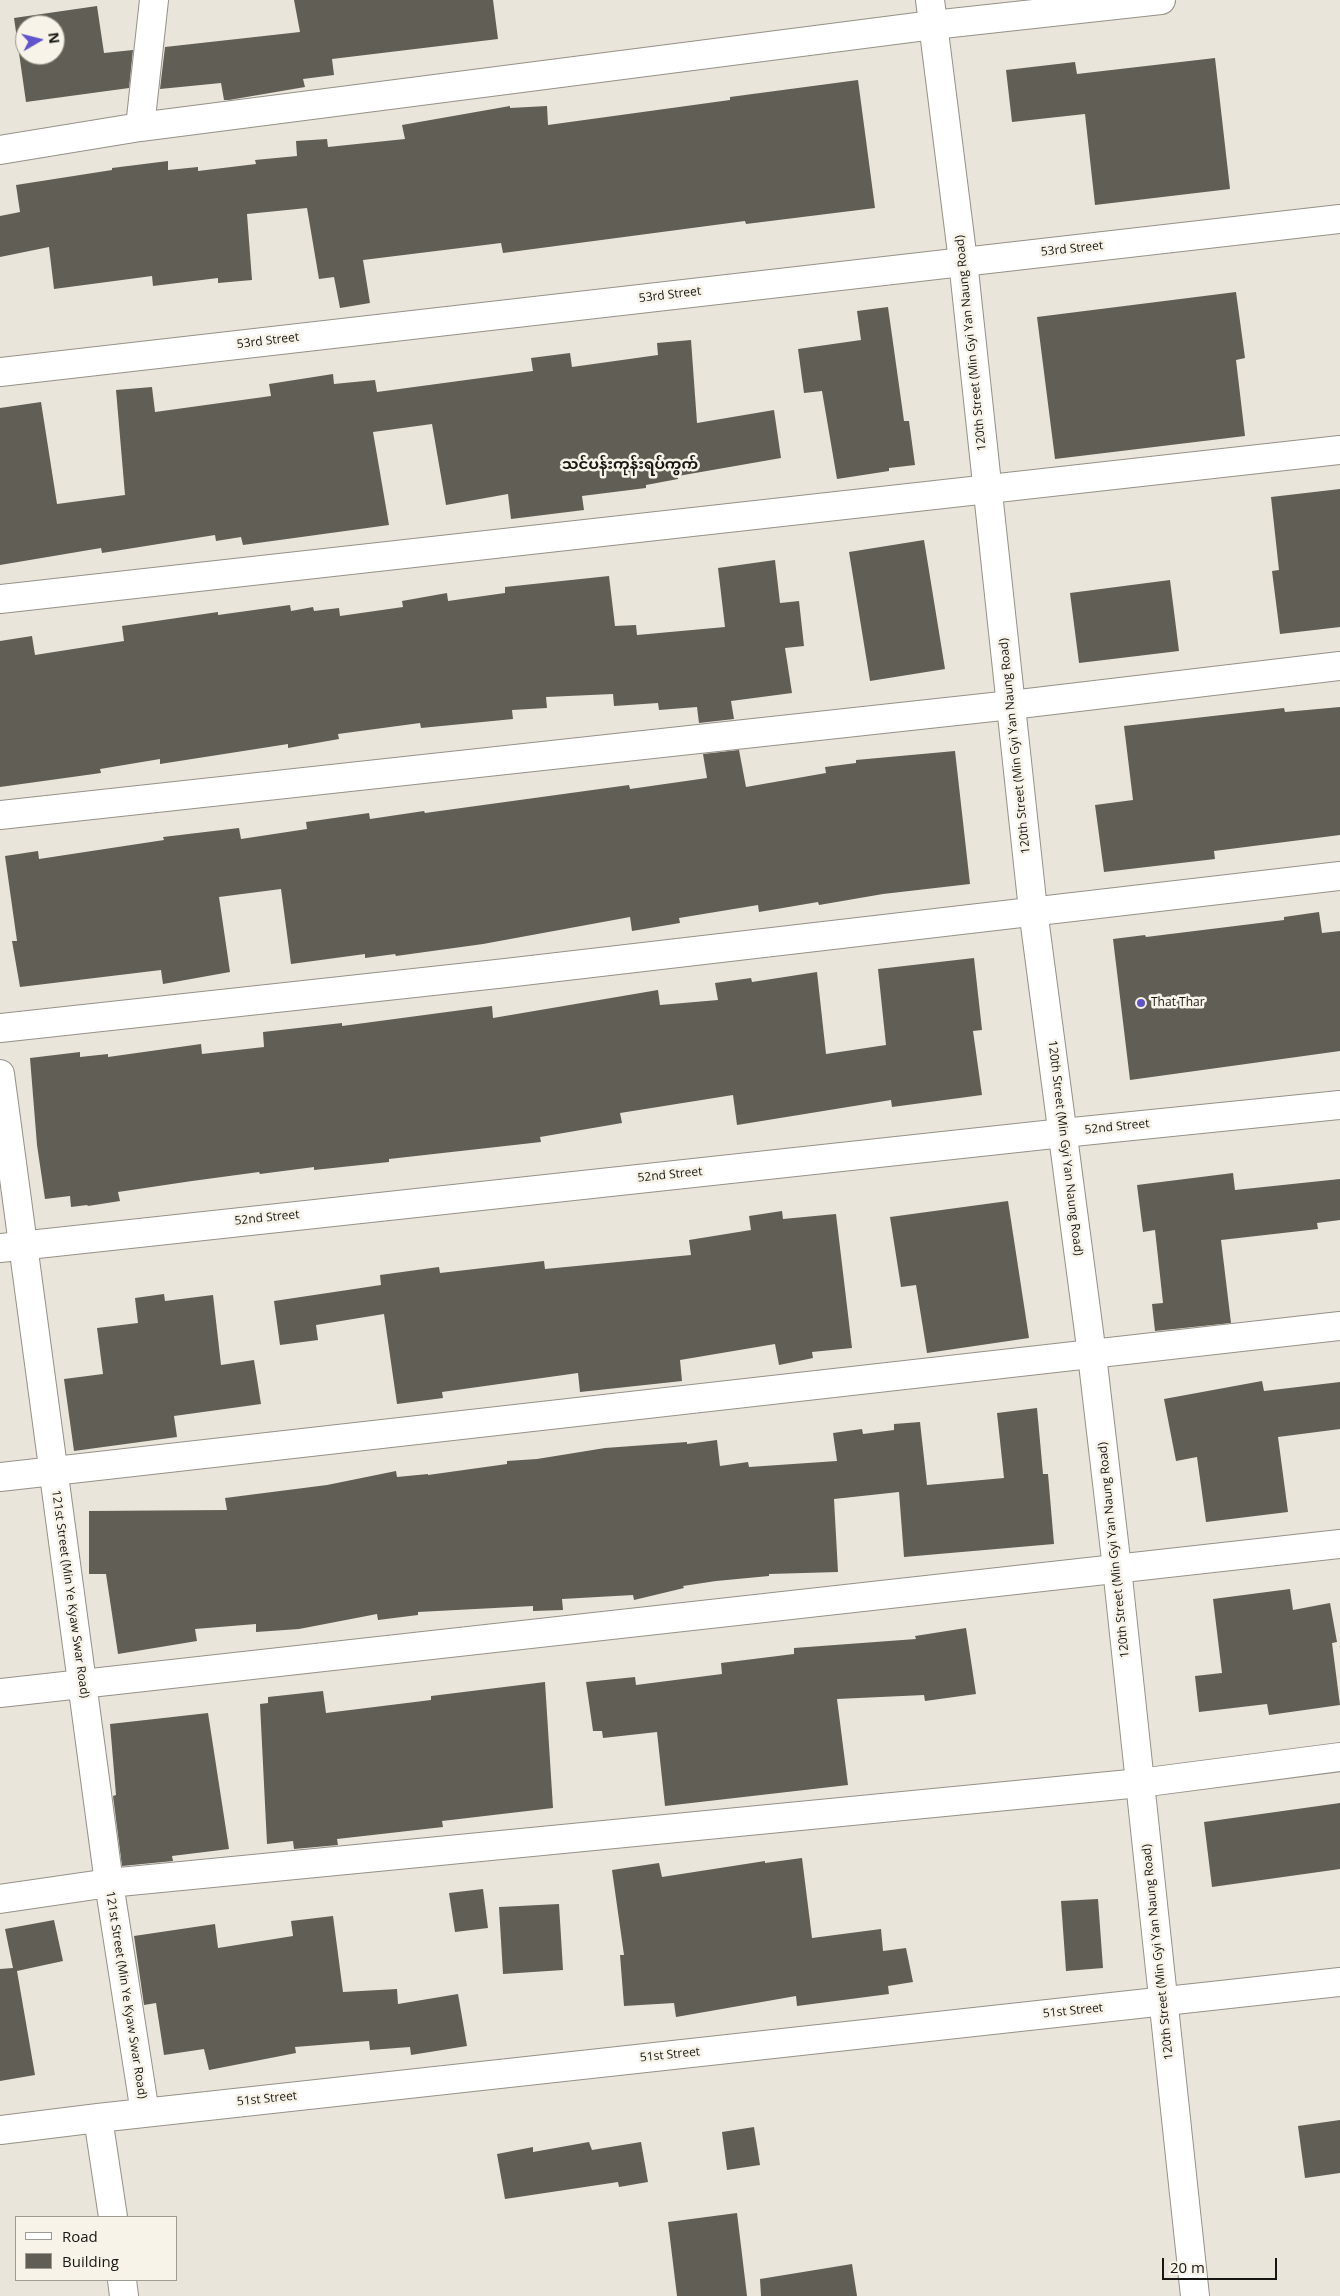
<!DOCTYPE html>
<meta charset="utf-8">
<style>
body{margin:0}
#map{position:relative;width:1340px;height:2296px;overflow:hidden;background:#eae5da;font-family:"Open Sans",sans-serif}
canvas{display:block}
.legend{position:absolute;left:15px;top:2216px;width:162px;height:65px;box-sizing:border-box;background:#f7f3e8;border:1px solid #9d9b92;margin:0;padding:6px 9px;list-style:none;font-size:15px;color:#171612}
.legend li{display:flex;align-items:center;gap:10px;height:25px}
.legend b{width:25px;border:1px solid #9d9b92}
.north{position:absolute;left:15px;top:15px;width:50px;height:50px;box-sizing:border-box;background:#f7f3e8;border:1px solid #9d9b92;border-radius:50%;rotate:82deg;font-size:14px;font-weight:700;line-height:20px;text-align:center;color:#171612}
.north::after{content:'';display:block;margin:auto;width:18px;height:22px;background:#6053cb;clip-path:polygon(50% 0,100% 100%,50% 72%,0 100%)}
.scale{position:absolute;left:1162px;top:2258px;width:115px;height:22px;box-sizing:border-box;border:2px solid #171612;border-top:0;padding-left:6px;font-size:15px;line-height:18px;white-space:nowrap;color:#171612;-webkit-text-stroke:4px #f7f3e8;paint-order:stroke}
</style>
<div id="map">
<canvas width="1340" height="2296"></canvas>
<ul class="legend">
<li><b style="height:6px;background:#fff"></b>Road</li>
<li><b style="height:14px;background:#615e55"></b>Building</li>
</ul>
<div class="north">N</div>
<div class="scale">20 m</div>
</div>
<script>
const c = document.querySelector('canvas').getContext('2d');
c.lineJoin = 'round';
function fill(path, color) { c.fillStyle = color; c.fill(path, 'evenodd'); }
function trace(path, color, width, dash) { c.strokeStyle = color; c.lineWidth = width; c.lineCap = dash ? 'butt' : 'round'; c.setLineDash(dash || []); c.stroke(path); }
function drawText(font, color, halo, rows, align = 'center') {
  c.font = font + ' "Open Sans","Noto Sans Myanmar",sans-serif'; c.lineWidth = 5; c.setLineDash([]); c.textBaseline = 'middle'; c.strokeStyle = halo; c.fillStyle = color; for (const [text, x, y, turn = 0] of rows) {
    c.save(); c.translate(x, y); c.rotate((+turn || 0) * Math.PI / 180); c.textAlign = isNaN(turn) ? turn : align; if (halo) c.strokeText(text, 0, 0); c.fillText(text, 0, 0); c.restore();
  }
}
fill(new Path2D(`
 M 294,0 L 493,0 L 498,39 L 332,59 L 334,75 L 303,79 L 305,87 L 229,100 L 224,100 L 221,83 L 160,89 L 165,47 L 300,32 Z
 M 97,6 L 104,53 L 133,50 L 129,88 L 26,102 L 14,18 ZM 25,25 L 55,25 L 55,55 L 25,55 Z
 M 1215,58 L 1230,189 L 1095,205 L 1085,114 L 1012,122 L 1006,70 L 1075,62 L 1077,74 Z
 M 858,80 L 875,208 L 746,224 L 745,221 L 503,253 L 501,243 L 363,260 L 370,303 L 340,308 L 334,277 L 319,279 L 307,208 L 247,214 L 252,280 L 218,283 L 218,278 L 153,286 L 152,276 L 54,289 L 49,247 L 0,257 L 0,216 L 20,212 L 16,185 L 112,170 L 112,168 L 168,161 L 168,170 L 198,167 L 198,171 L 256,164 L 255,160 L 297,156 L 296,141 L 327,139 L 328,147 L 405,139 L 402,125 L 510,106 L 510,108 L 547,106 L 548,125 L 730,100 L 730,97 Z
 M 1236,292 L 1245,358 L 1236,360 L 1245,436 L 1055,459 L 1037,317 Z
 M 888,307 L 904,421 L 909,421 L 915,465 L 889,468 L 889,471 L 837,479 L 822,391 L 804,393 L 798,349 L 861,340 L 857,311 Z
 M 691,340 L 697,423 L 774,410 L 781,458 L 678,476 L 678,479 L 646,485 L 646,488 L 582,496 L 584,510 L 511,519 L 508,494 L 446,505 L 432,424 L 373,432 L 389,525 L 243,545 L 241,537 L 216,541 L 215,535 L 102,553 L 101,548 L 0,565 L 0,408 L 41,402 L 57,504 L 125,495 L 116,390 L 152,387 L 155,412 L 271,396 L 269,384 L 333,374 L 334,384 L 375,380 L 377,392 L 533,371 L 531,358 L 570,353 L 572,367 L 658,355 L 657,343 Z
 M 1340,489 L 1340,627 L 1280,634 L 1272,571 L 1279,570 L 1271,497 Z
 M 924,540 L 945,669 L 870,681 L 849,552 Z
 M 775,560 L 780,603 L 799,601 L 804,646 L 785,648 L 792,693 L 731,701 L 734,719 L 699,723 L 697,707 L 659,710 L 658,703 L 614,706 L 613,694 L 546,697 L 547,708 L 512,710 L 513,719 L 421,728 L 420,723 L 338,734 L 339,739 L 288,748 L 288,744 L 160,764 L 160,759 L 100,769 L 101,773 L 0,787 L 0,641 L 32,636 L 35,655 L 124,641 L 122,626 L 218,612 L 218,615 L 290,605 L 291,611 L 313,607 L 314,611 L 339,608 L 340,616 L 403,607 L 402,601 L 447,593 L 448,601 L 505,593 L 505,587 L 609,576 L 615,626 L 636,625 L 637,635 L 725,627 L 718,568 Z
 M 1170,580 L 1179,651 L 1079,663 L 1070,593 Z
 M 1340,707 L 1340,835 L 1214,851 L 1215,859 L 1104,872 L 1095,805 L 1133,800 L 1124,726 L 1284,708 L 1285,712 Z
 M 739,750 L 746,787 L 826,773 L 825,767 L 856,763 L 856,760 L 955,751 L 970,884 L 883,894 L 819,905 L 818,902 L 759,912 L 758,905 L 679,918 L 680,923 L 632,931 L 630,917 L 483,944 L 396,956 L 395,954 L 365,958 L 365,954 L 291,964 L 281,889 L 219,897 L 230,972 L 163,984 L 161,970 L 20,987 L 12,941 L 17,941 L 5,856 L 38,851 L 39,859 L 164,840 L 163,837 L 239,828 L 241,839 L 307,829 L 306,822 L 369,813 L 370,819 L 424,811 L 425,813 L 629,785 L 630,789 L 707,778 L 703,754 Z
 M 1319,912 L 1322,933 L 1340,931 L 1340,1051 L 1130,1080 L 1113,939 L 1145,935 L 1146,937 L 1284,920 L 1284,917 Z
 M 974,958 L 982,1030 L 973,1031 L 982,1095 L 892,1107 L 891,1100 L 737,1125 L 733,1095 L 620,1113 L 622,1123 L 540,1137 L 541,1142 L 389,1159 L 389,1162 L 314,1170 L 314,1167 L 260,1174 L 259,1172 L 192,1181 L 118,1192 L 120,1201 L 88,1206 L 87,1205 L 71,1207 L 70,1196 L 45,1199 L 37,1145 L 30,1058 L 80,1052 L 80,1057 L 108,1054 L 108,1057 L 201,1044 L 202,1054 L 264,1047 L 263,1032 L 342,1023 L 342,1026 L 492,1006 L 493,1018 L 658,990 L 660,1005 L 718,1000 L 715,983 L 751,978 L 752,982 L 817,972 L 826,1054 L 886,1045 L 878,969 Z
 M 1233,1173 L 1235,1190 L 1340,1179 L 1340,1220 L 1317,1223 L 1318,1229 L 1221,1240 L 1231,1323 L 1155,1331 L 1152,1304 L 1163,1303 L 1155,1230 L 1143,1232 L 1137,1185 Z
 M 1008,1201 L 1029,1338 L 927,1353 L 916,1285 L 901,1287 L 890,1217 Z
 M 782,1211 L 783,1219 L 836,1214 L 852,1348 L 812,1352 L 813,1358 L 779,1365 L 775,1344 L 680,1360 L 682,1381 L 580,1392 L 578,1373 L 442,1392 L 443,1398 L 397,1404 L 384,1314 L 316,1325 L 318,1340 L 280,1345 L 274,1301 L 381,1285 L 380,1275 L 439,1267 L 440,1273 L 544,1261 L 545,1269 L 691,1255 L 689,1240 L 751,1230 L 749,1216 Z
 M 164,1294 L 165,1301 L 213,1295 L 221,1365 L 254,1360 L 261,1404 L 174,1416 L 177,1437 L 74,1451 L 64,1379 L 103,1374 L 97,1328 L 138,1323 L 135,1298 Z
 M 1262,1381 L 1264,1391 L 1340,1382 L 1340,1429 L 1278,1437 L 1288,1512 L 1206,1522 L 1197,1457 L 1176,1461 L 1164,1399 Z
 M 1037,1408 L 1043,1474 L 1048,1474 L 1054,1544 L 904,1557 L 899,1492 L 834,1499 L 838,1572 L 769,1574 L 769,1576 L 716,1581 L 683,1586 L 684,1588 L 634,1600 L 633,1595 L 562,1599 L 563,1610 L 533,1611 L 533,1606 L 418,1612 L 418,1615 L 378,1620 L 377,1614 L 299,1629 L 256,1632 L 256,1624 L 195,1629 L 197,1641 L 118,1654 L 106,1574 L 89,1574 L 89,1511 L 227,1510 L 225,1498 L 327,1485 L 396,1471 L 397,1477 L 428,1474 L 428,1475 L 507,1464 L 507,1461 L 537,1459 L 605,1448 L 687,1442 L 687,1444 L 717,1440 L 720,1466 L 748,1462 L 749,1467 L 837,1461 L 833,1433 L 862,1429 L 863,1434 L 894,1430 L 894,1424 L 920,1422 L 927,1485 L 1004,1478 L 997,1413 Z
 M 1290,1589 L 1293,1610 L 1330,1603 L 1337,1642 L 1332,1643 L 1340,1705 L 1269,1715 L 1267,1704 L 1199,1712 L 1195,1676 L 1222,1673 L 1213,1599 Z
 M 966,1628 L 976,1694 L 925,1701 L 924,1695 L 837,1699 L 848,1785 L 665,1806 L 657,1732 L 603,1738 L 602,1731 L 593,1731 L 586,1682 L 635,1677 L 636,1685 L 722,1674 L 721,1663 L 794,1654 L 794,1648 L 916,1639 L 915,1636 Z
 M 545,1682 L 553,1808 L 442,1821 L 443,1827 L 337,1839 L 338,1845 L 294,1849 L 293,1841 L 267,1844 L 260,1704 L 268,1703 L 268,1697 L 323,1691 L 326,1713 L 431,1700 L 431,1696 Z
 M 208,1713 L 229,1849 L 172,1856 L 173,1861 L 122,1866 L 113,1796 L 116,1795 L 110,1724 Z
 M 1340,1803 L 1340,1869 L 1212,1887 L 1204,1822 Z
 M 802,1858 L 812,1938 L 881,1929 L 883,1951 L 906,1948 L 913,1982 L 888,1986 L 889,1994 L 797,2006 L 796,1996 L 676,2017 L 674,2003 L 624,2006 L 620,1955 L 624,1955 L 612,1870 L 659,1863 L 662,1877 L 765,1861 L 765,1863 Z
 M 483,1889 L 488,1928 L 455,1932 L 449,1893 Z
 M 1098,1899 L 1103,1968 L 1066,1971 L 1061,1901 Z
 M 559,1904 L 563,1970 L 503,1974 L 499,1907 Z
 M 333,1916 L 343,1992 L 397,1989 L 398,2004 L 458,1994 L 467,2046 L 411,2055 L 410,2047 L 370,2050 L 369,2041 L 295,2047 L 296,2053 L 209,2070 L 204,2049 L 164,2055 L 156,2003 L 144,2005 L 134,1936 L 215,1924 L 218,1948 L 293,1936 L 291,1921 Z
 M 54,1920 L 63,1961 L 17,1971 L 35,2075 L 0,2081 L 0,1969 L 13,1968 L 5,1929 Z
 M 1340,2120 L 1340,2173 L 1305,2178 L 1298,2126 Z
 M 754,2127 L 760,2165 L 727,2170 L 722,2132 Z
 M 589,2142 L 592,2150 L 641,2142 L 648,2182 L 619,2187 L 618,2182 L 505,2199 L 497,2154 L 533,2147 L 533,2152 Z
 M 737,2213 L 747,2296 L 677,2296 L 668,2222 Z
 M 852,2264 L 857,2296 L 761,2296 L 760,2279 Z`), '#615e55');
const street = new Path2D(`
 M 140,127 L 154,0
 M 0,150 L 140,127 L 933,25 L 1161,0
 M 0,372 L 1340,219
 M 0,599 L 1340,450
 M 0,815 L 1011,705 L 1340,666
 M 0,1028 L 506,973 L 1340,876
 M 0,1074 L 109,1883 L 145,2113
 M 0,1248 L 1063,1133 L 1340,1105
 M 0,1477 L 1340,1326
 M 0,1693 L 1340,1544
 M 0,1899 L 109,1883 L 1140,1783 L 1340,1757
 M 98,2118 L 113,2217
 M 0,2130 L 98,2118 L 1340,1982
 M 122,2280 L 124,2296`);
const secondary = new Path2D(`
 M 930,0 L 963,261 L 1033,910 L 1092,1355 L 1117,1568 L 1195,2296`);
trace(street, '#959187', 30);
trace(secondary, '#959187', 30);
trace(street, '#fff', 28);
trace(secondary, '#fff', 28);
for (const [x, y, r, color] of [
 [1141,1003,5,"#6053cb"]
]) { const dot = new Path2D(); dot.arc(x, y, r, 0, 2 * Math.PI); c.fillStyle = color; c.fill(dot); trace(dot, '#f7f3e8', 2); }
drawText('12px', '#171612', '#f7f3e8', [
 ["53rd Street",1072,249,-6],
 ["53rd Street",670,295,-7],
 ["53rd Street",268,341,-7],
 ["120th Street (Min Gyi Yan Naung Road)",971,343,-96],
 ["120th Street (Min Gyi Yan Naung Road)",1015,746,-96],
 ["52nd Street",1117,1127,-6],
 ["120th Street (Min Gyi Yan Naung Road)",1065,1148,83],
 ["52nd Street",670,1175,-6],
 ["52nd Street",267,1218,-6],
 ["120th Street (Min Gyi Yan Naung Road)",1114,1550,-96],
 ["121st Street (Min Ye Kyaw Swar Road)",70,1594,82],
 ["120th Street (Min Gyi Yan Naung Road)",1158,1952,-96],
 ["121st Street (Min Ye Kyaw Swar Road)",126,1995,81],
 ["51st Street",1073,2011,-6],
 ["51st Street",670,2055,-6],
 ["51st Street",267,2099,-6]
]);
drawText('12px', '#171612', '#f7f3e8', [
 ["That Thar",1151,1003]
], 'left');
drawText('bold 15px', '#171612', '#f7f3e8', [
 ["သင်ပန်းကုန်းရပ်ကွက်",630,465]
]);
</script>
